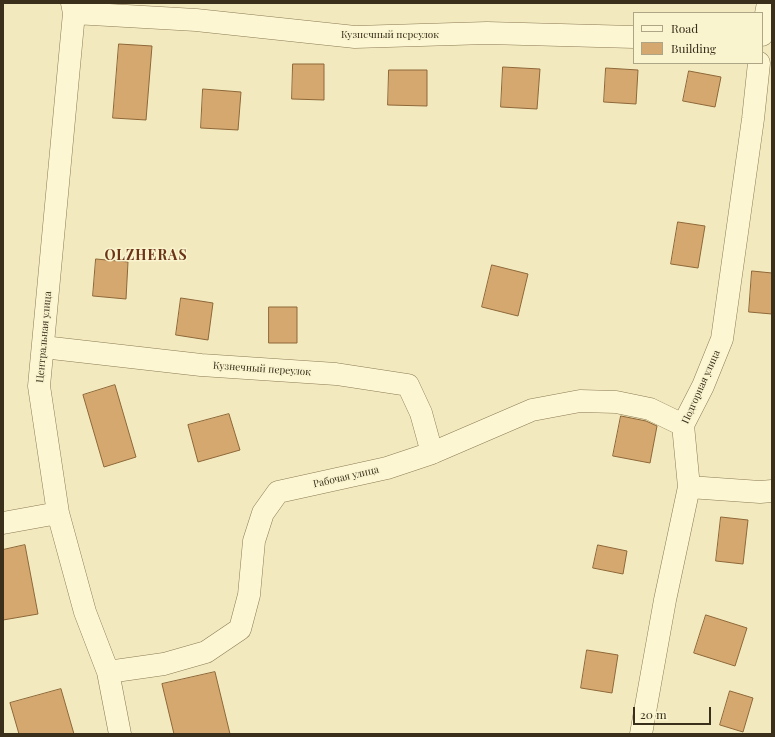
<!DOCTYPE html>
<meta charset="utf-8">
<style>
body{margin:0}
#map{position:relative;width:775px;height:737px;overflow:hidden;background:#f2eabe;font-family:"Playfair Display",serif}
canvas{display:block}
.frame{position:absolute;inset:0;border:4px solid #3a2f1b;pointer-events:none}
.legend{position:absolute;left:633px;top:12px;width:130px;height:52px;box-sizing:border-box;background:#f9f3ce;border:1px solid #ada586;margin:0;padding:5px 7px;list-style:none;font-size:12px;color:#3a2f1b}
.legend li{display:flex;align-items:center;gap:8px;height:20px}
.legend b{width:20px;border:1px solid #ada586}
.scale{position:absolute;left:633px;top:707px;width:78px;height:18px;box-sizing:border-box;border:2px solid #3a2f1b;border-top:0;padding-left:5px;font-size:12px;line-height:14px;white-space:nowrap;color:#3a2f1b;-webkit-text-stroke:3px #f9f3ce;paint-order:stroke}
</style>
<div id="map">
<canvas width="775" height="737"></canvas>
<div class="frame"></div>
<ul class="legend">
<li><b style="height:5px;background:#fcf6d2"></b>Road</li>
<li><b style="height:11px;background:#d5a86f"></b>Building</li>
</ul>
<div class="scale">20 m</div>
</div>
<script>
const c = document.querySelector('canvas').getContext('2d');
c.lineJoin = 'round';
function fill(path, color) { c.fillStyle = color; c.fill(path, 'evenodd'); }
function trace(path, color, width, dash) { c.strokeStyle = color; c.lineWidth = width; c.lineCap = dash ? 'butt' : 'round'; c.setLineDash(dash || []); c.stroke(path); }
function drawText(font, color, halo, rows, align = 'center') {
  c.font = font + ' "Playfair Display",serif'; c.lineWidth = 3; c.setLineDash([]); c.textBaseline = 'middle'; c.strokeStyle = halo; c.fillStyle = color; for (const [text, x, y, turn = 0] of rows) {
    c.save(); c.translate(x, y); c.rotate((+turn || 0) * Math.PI / 180); c.textAlign = isNaN(turn) ? turn : align; if (halo) c.strokeText(text, 0, 0); c.fillText(text, 0, 0); c.restore();
  }
}
const building = new Path2D(`
 M 119,44 L 152,46 L 146,120 L 113,118 Z
 M 293,64 L 324,64 L 324,100 L 292,99 Z
 M 503,67 L 540,69 L 537,109 L 501,107 Z
 M 606,68 L 638,70 L 636,104 L 604,102 Z
 M 389,70 L 427,70 L 427,106 L 388,105 Z
 M 689,71 L 721,77 L 715,107 L 683,101 Z
 M 203,89 L 241,92 L 238,130 L 201,128 Z
 M 678,222 L 705,226 L 698,268 L 671,264 Z
 M 96,259 L 128,262 L 126,299 L 93,296 Z
 M 492,265 L 528,274 L 518,316 L 482,307 Z
 M 752,271 L 772,273 L 772,314 L 749,312 Z
 M 181,298 L 213,303 L 208,340 L 176,335 Z
 M 269,307 L 297,307 L 297,343 L 269,343 Z
 M 115,385 L 136,457 L 104,467 L 83,395 Z
 M 229,414 L 240,450 L 198,462 L 188,425 Z
 M 621,416 L 646,421 L 657,426 L 650,463 L 613,456 Z
 M 721,517 L 748,520 L 743,564 L 716,561 Z
 M 25,545 L 38,614 L 3,620 L 3,550 Z
 M 598,545 L 627,551 L 623,574 L 593,568 Z
 M 706,615 L 747,628 L 735,666 L 694,653 Z
 M 587,650 L 618,655 L 612,693 L 581,688 Z
 M 215,672 L 230,734 L 174,734 L 162,684 Z
 M 61,689 L 74,734 L 19,734 L 10,703 Z
 M 730,691 L 753,698 L 743,732 L 720,725 Z`);
fill(building, '#d5a86f');
trace(building, '#8e6738', 1);
const minor = new Path2D(`
 M 72,3 L 74,13 L 39,386 L 58,513 L 85,612 L 108,672 L 120,734
 M 74,13 L 196,20 L 355,37 L 487,33 L 634,37
 M 762,35 L 768,3
 M 43,347 L 201,365 L 336,374 L 408,385 L 421,413 L 432,453
 M 689,487 L 760,492 L 772,491
 M 3,523 L 58,513
 M 108,672 L 164,664 L 206,652 L 240,629 L 249,595 L 254,541 L 263,513 L 278,492 L 387,468 L 432,453 L 532,410 L 580,401 L 616,402 L 650,409 L 683,425
 M 641,734 L 665,600 L 689,487 L 683,425 L 703,386 L 722,339 L 753,119 L 759,63`);
trace(minor, '#8c7a54', 23);
trace(minor, '#fcf6d2', 22);
drawText('10px', '#3a2f1b', '#f9f3ce', [
 ["Кузнечный переулок",390,35],
 ["Центральная улица",44,337,-85],
 ["Кузнечный переулок",262,369,4],
 ["Подгорная улица",701,387,-66],
 ["Рабочая улица",346,477,-13]
]);
c.letterSpacing = '1px';
drawText('bold 14px', '#6b3416', '#f9f3ce', [
 ["OLZHERAS",146,256]
]);
c.letterSpacing = '0px';
</script>
